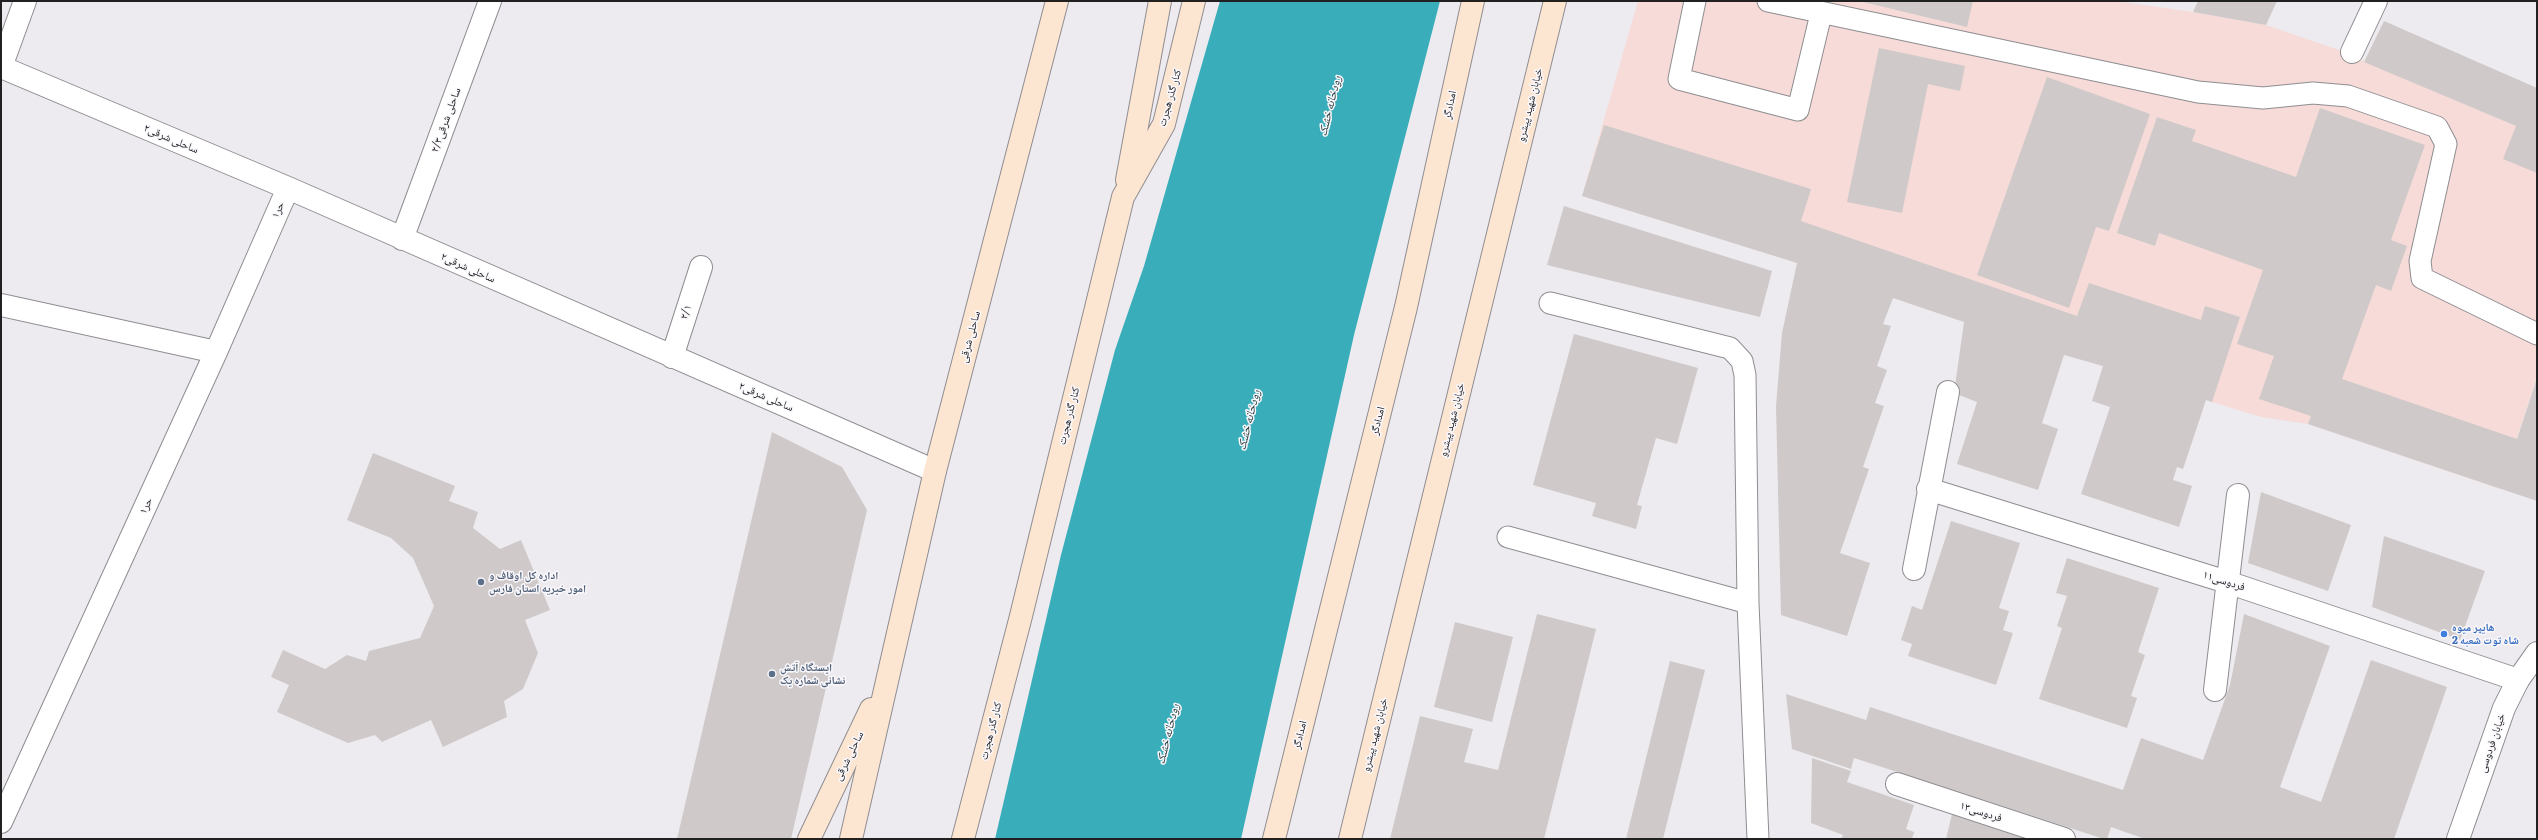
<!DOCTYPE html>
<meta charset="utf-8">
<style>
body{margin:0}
#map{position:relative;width:2538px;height:840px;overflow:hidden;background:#edebef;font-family:Literata,serif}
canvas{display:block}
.frame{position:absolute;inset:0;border:2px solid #212122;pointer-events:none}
</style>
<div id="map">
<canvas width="2538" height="840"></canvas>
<div class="frame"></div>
</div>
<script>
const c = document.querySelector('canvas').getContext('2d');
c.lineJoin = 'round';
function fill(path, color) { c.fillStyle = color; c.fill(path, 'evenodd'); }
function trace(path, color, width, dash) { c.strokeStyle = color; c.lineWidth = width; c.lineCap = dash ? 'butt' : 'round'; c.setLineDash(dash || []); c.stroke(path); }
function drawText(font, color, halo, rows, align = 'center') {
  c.font = font + ' Literata,"Noto Naskh Arabic",serif'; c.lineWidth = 3; c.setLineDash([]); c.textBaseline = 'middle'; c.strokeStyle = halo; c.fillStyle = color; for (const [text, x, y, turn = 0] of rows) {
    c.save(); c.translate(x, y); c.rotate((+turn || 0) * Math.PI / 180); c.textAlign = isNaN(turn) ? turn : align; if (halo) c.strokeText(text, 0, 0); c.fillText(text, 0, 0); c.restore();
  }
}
fill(new Path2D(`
 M 1638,1 L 2116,1 L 2193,12 L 2266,25 L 2336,49 L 2537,135 L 2537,377 L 2500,489 L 2308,424 L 2261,417 L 2212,402 L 1893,298 L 1789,260 L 1582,196 Z`), '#f6dbd8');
fill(new Path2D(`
 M 1220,1 L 1440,1 L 1354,335 L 1241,839 L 995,839 L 1061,555 L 1115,350 L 1144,266 Z`), '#39adb9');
fill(new Path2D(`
 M 1859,1 L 1973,1 L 1967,27 Z
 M 2198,1 L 2277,1 L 2266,25 L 2193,12 Z
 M 2384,21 L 2537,88 L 2537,173 L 2503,159 L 2516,126 L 2364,62 Z
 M 1879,48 L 1965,66 L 1960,91 L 1928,84 L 1902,213 L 1847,202 Z
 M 2047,77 L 2150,114 L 2109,231 L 2096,227 L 2069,308 L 1977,275 Z
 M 2320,108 L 2425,145 L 2391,240 L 2407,246 L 2391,291 L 2376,285 L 2342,379 L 2517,439 L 2537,378 L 2537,501 L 2308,424 L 2311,416 L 2259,399 L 2274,356 L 2237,344 L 2263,270 L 2159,233 L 2155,246 L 2117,233 L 2157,117 L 2196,130 L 2192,141 L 2296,177 Z
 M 1604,125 L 1811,189 L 1801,221 L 2077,316 L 2089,283 L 2201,320 L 2205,306 L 2240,317 L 2212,402 L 2206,400 L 2183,469 L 2177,467 L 2173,480 L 2192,486 L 2179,527 L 2081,494 L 2110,407 L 2092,401 L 2103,366 L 2064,355 L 2042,423 L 2058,429 L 2038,490 L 1957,464 L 1977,402 L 1954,393 L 1964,322 L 1893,298 L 1883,324 L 1891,326 L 1877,366 L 1887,370 L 1875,403 L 1884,406 L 1863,467 L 1869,469 L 1840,553 L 1870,563 L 1847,636 L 1781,615 L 1776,406 L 1782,333 L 1797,263 L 1582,196 Z
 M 1564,206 L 1772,271 L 1760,317 L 1547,265 Z
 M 1574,334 L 1698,368 L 1677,444 L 1656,438 L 1637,505 L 1642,506 L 1636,529 L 1592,516 L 1596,503 L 1533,485 Z
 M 772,432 L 842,467 L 867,510 L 791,839 L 677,839 Z
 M 373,453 L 455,486 L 449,501 L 478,512 L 473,528 L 500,549 L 521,540 L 550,610 L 525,620 L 538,653 L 523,689 L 504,701 L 507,717 L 443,747 L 431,720 L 382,742 L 375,735 L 348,743 L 277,712 L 289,685 L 271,677 L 283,650 L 325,669 L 347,655 L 366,661 L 369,651 L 420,638 L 434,606 L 413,558 L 391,538 L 347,520 Z
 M 2261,492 L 2351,525 L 2328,591 L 2248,563 Z
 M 1951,521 L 2020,543 L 1999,608 L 2009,611 L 2003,630 L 2013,633 L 1996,685 L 1908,656 L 1912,644 L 1901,640 L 1912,606 L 1922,610 Z
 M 2384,536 L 2485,571 L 2460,640 L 2372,607 Z
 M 2067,558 L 2159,588 L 2138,652 L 2145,655 L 2131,696 L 2137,698 L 2127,728 L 2039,699 L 2062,628 L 2057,626 L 2067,596 L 2056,593 Z
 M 1537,614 L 1596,629 L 1544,839 L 1390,839 L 1420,716 L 1473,729 L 1464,762 L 1498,770 Z
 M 2244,614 L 2330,646 L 2280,787 L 2321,802 L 2371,660 L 2447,687 L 2394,839 L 2145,839 L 2111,827 L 2107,839 L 2104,839 L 1854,758 L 1851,769 L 1792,749 L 1786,694 L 1866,720 L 1870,707 L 2123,790 L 2141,738 L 2203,760 L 2230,685 Z
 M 1455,622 L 1513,637 L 1492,722 L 1434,707 Z
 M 1670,661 L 1705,670 L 1663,839 L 1626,839 Z
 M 1812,758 L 1851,771 L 1847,782 L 1914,805 L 1906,829 L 1914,832 L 1912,839 L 1841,839 L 1843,835 L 1811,823 Z
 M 1952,814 L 2012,834 L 2026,839 L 1946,839 Z`), '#cfcac9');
const service = new Path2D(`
 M 1695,1 L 1679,79 L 1798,110 L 1821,14
 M 1768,1 L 2198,92 L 2263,98 L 2313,93 L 2348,96 L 2437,127 L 2446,144 L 2420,261 L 2422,278 L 2537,334
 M 1550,303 L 1730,348 L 1742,361 L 1745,375 L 1748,603 L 1758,839
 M 1508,537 L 1748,603`);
const minor = new Path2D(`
 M 2352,52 L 2376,1
 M 1,67 L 288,188 L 935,471
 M 1,67 L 25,1
 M 402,239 L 490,1
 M 1,305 L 216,352
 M 672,357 L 701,267
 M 1928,489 L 2227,582 L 2518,680
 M 1914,569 L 1948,392
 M 2215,690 L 2238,495
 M 1897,784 L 2064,839
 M 1,822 L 216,352 L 288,188`);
const tertiary = new Path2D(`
 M 2458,839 L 2504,708 L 2518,680 L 2537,653`);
const secondary = new Path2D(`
 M 1127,180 L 1160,1
 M 809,839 L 871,709
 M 851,839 L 935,471 L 1057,1
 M 963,839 L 1021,616 L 1123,197 L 1164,124 L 1194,1
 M 1274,839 L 1406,307 L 1473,1
 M 1350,839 L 1555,1`);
trace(service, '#8f8d91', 23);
trace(minor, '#8f8d91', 24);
trace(tertiary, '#8f8d91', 24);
trace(secondary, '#8f8d91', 24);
trace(service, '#fff', 21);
trace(minor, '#fff', 22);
trace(tertiary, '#fff', 22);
trace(secondary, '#fde6d1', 22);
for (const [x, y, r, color] of [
 [481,582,4,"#5c6f8a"],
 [2444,634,4,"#3f7fe0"],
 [772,674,4,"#5c6f8a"]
]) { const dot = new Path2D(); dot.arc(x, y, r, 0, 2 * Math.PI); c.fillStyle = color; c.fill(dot); trace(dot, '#faf8fc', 1.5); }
drawText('11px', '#212122', '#faf8fc', [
 ["کنار گذر هجرت",1170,98,-74],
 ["امدادگر",1450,105,-78],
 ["خیابان شهید پیشرو",1530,105,-76],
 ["ساحلی شرقی۲/۳",446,120,-70],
 ["ساحلی شرقی۲",171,139,23],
 ["حر۱",278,210,-67],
 ["ساحلی شرقی۲",468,268,24],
 ["۲/‍‍۱",686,312,-72],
 ["ساحلی شرقی",970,337,-75],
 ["ساحلی شرقی۲",766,397,23],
 ["کنار گذر هجرت",1069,416,-76],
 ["خیابان شهید پیشرو",1452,420,-76],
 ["امدادگر",1378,421,-76],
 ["حر۱",146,506,-65],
 ["فردوسی۱۱",2224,581,18],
 ["کنار گذر هجرت",991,731,-76],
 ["امدادگر",1300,735,-76],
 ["خیابان شهید پیشرو",1375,735,-76],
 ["خیابان فردوسی",2492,743,-71],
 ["ساحلی شرقی",849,756,-64],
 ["فردوسی۱۳",1981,812,18]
]);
drawText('bold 11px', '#4e5e75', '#faf8fc', [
 ["اداره کل اوقاف و",489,576],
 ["امور خیریه استان فارس",489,589],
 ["ایستگاه آتش",780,668],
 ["نشانی شماره یک",780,681]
], 'left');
drawText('bold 11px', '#366cbe', '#faf8fc', [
 ["هایپر میوه",2452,628],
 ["شاه توت شعبه 2",2452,641]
], 'left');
drawText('italic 12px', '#253e41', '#faf8fc', [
 ["رودخانه خشک",1330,106,-76],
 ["رودخانه خشک",1249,420,-76],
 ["رودخانه خشک",1168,734,-76]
]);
</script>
